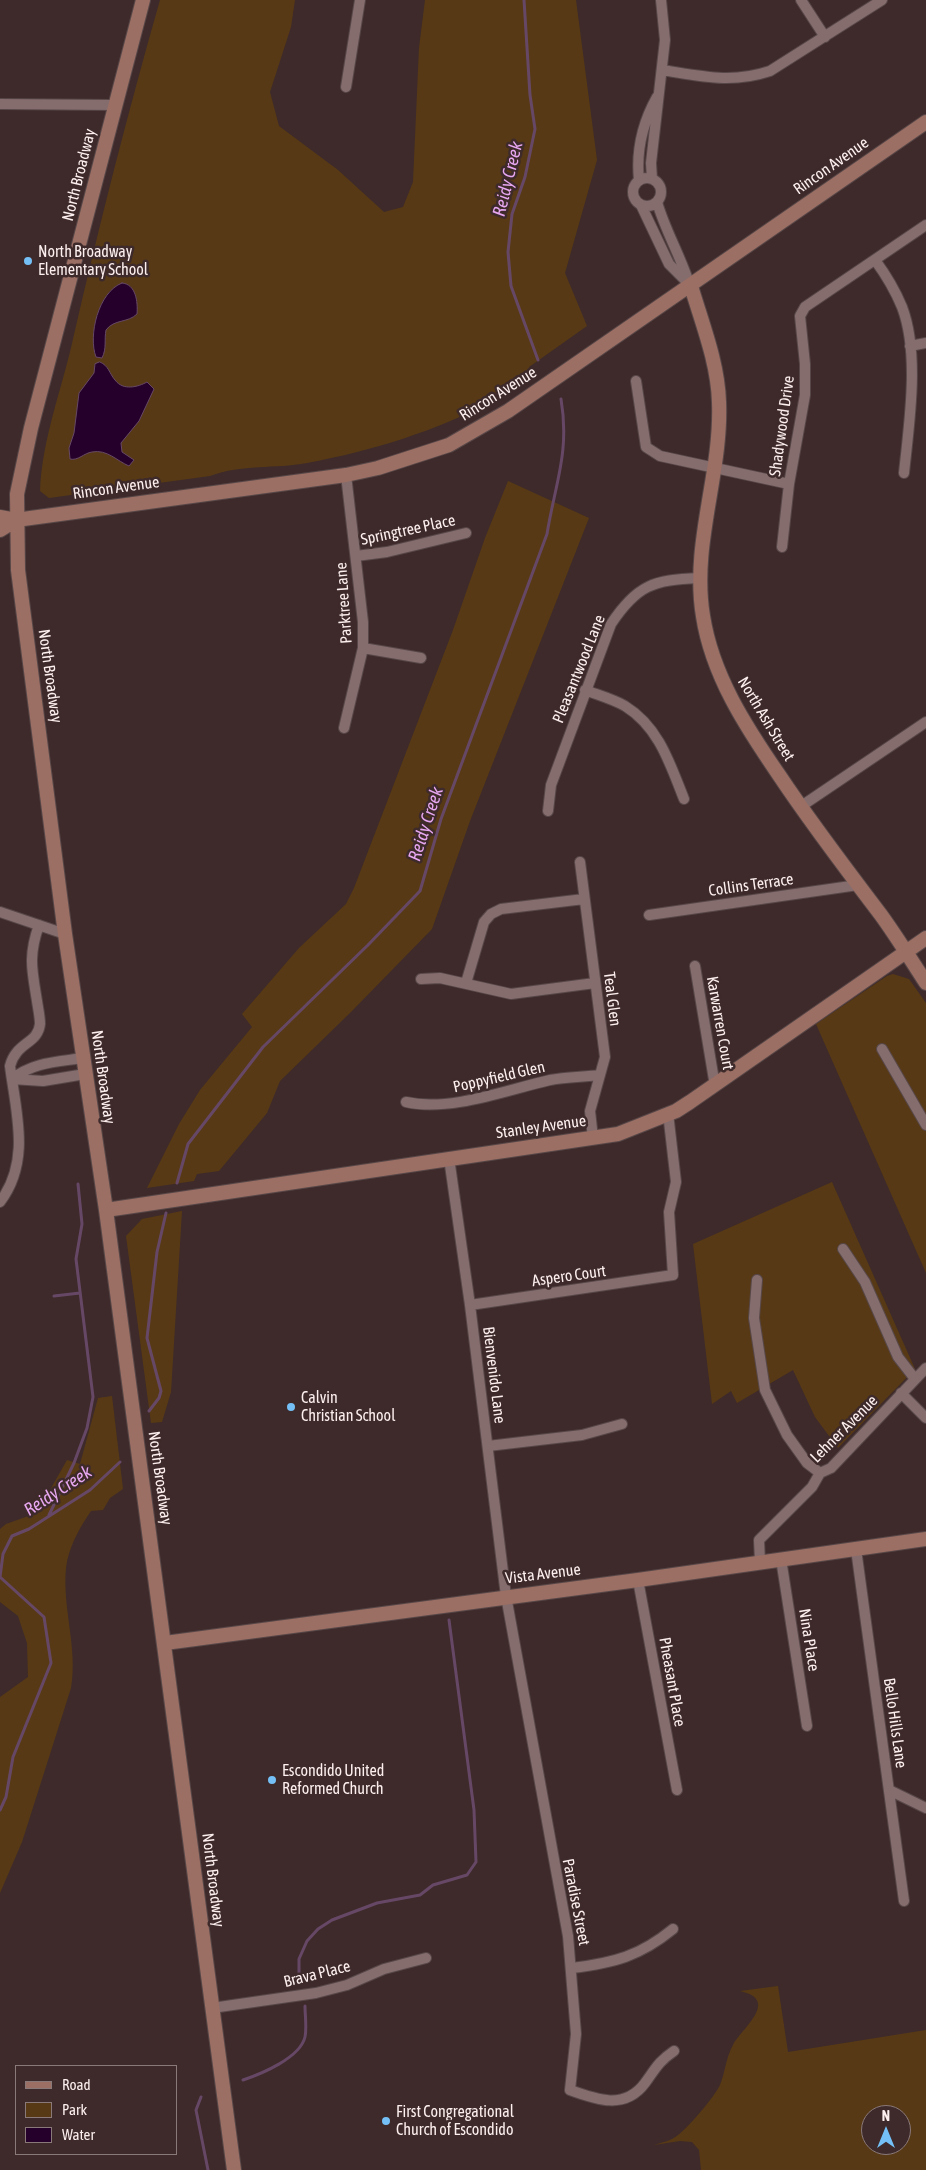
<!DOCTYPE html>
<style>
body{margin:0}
#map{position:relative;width:926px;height:2170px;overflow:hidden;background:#3e2a2a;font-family:"Asap Condensed",sans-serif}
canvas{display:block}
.legend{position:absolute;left:15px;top:2065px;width:162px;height:90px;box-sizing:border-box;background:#3e2a2a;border:1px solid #8a7979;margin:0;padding:6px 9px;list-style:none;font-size:15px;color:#fdefef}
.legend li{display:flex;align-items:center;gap:10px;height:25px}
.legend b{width:25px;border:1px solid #8a7979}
.north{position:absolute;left:861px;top:2105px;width:50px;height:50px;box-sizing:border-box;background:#3e2a2a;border:1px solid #8a7979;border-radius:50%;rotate:0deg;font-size:14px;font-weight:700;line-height:20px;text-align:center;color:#fdefef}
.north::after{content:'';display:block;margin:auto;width:18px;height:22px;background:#74c0f6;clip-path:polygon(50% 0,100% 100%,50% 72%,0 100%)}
</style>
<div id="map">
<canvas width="926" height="2170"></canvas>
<ul class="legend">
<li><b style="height:6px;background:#9b6f64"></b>Road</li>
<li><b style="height:14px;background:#573a15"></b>Park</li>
<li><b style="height:14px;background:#25002b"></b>Water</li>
</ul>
<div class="north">N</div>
</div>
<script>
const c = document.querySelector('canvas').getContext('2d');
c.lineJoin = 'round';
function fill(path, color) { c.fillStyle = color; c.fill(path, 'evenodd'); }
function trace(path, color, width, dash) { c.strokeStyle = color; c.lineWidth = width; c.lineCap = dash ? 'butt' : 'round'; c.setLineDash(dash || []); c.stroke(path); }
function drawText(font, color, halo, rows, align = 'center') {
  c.font = font + ' "Asap Condensed",sans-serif'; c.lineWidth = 5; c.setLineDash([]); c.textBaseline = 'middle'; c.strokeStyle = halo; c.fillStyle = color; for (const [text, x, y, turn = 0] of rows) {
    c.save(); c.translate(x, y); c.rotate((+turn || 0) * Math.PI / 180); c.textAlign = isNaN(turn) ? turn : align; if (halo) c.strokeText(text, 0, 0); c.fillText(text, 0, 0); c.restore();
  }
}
fill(new Path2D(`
 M 160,0 L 295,0 L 291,27 L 270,92 L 279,126 L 338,170 L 384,212 L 403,207 L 413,182 L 419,48 L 425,0 L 576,0 L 597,160 L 565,273 L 587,326 L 529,367 L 531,373 C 519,382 507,393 494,400 C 437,431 371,451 307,463 C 274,469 242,464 210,476 L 49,498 L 40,491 C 42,439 62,389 73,339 C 99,225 128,112 160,0 Z
 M 508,481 L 589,518 L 470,821 L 432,929 L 351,1012 L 280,1081 L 267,1113 L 219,1171 L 197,1174 L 194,1181 L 147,1188 L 179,1124 L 200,1090 L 252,1027 L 242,1014 L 299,948 L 346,904 L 354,888 L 453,630 L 485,538 Z
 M 893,974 L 909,979 L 926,1003 L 926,1273 L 816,1024 L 887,976 Z
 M 832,1182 L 915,1369 L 838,1448 L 815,1417 L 793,1370 L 737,1403 L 731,1391 L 712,1404 L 693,1244 Z
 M 182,1211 L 171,1392 L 162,1422 L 151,1423 L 126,1236 L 142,1219 Z
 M 112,1396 L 123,1489 L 110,1498 L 103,1510 L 91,1511 C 80,1527 68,1548 66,1568 C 62,1608 78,1648 71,1688 L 22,1842 L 0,1893 L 0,1697 L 28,1677 L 27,1643 L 18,1616 L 0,1602 L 0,1529 L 6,1524 L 37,1513 L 67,1460 L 80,1464 L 98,1398 Z
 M 778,1986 L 788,2052 L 926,2030 L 926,2170 L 701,2170 L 699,2150 L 692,2142 L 680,2141 L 654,2145 C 663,2142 671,2141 678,2135 C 688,2128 715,2096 720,2085 C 725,2073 726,2057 733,2045 C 741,2029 781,2000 740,1991 ZM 871,2115 L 901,2115 L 901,2145 L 871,2145 Z`), '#573a15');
const water = new Path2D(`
 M 122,283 C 136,284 138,302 137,314 C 128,323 114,319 106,330 C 104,340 107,348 102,358 L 96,357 C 88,336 98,292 122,283 Z
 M 100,362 C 109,366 109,373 115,380 C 123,391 138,387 147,382 L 154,389 L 139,421 L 121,443 L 122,452 L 134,460 L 129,466 C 117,461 107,449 92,452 C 84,453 78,461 70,459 L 69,448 L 74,433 L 79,393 L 94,373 L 95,364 Z`);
fill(water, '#25002b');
trace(water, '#664866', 1);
trace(new Path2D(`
 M 524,0 L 530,95 L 535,129 L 525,177 L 512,214 L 508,252 L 511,286 L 538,360
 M 177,1183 L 188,1144 L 263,1047 L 368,945 L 420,891 L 441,819 L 547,534 C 555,484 570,452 561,399
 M 54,1296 L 80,1293
 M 149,1411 L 159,1398 L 161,1391 L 147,1338 L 157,1252 L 166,1213
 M 49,1515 L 74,1463 L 87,1428 L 93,1397 L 76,1259 L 82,1224 L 78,1184
 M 0,1810 L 6,1797 L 13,1757 L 51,1663 L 44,1617 L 0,1577 L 3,1554 L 12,1536 L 29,1529 L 90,1490 L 120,1462
 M 299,1983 L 299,1959 L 307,1941 L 318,1929 L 332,1920 L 377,1903 L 420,1895 L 433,1885 L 467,1875 L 476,1862 L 474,1810 L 449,1620
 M 243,2080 C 261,2074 300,2058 305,2037 C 307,2028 305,2016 305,2006
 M 201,2097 L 196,2110 L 208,2170`), '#664866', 3);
const street = new Path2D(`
 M 801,0 L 825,37
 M 662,70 C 701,76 731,84 770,71 L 882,0
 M 346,87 L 360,0
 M 0,104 L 114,105
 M633 192a14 14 0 1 1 28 0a14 14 0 1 1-28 0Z
 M 652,179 L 651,163 L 665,40 L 661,0
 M 639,180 C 636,151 643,122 657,97
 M 657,202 C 665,230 680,255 689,283
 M 641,205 L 669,264 L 691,286
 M 875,260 C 886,275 895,290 902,307 C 920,354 909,424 904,473
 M 910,346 L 926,343
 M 636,381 L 646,447 L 660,456 L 789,484
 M 782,547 L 789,484 L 805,395 L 805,364 L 800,316 L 805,307 L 926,225
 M 356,556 L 387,552 L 466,533
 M 363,648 L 421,658
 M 585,690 C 598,695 613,699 625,706 C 659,727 670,764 684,799
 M 344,728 L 363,648 L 363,622 L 346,475
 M 800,807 L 926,722
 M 548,811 L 551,785 L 611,624 C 637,585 653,580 699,578
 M 580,862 L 605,1057 L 590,1111 L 593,1138
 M 0,912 L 65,934
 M 649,915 L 858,885
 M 695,966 L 715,1086
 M 421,979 L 440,978 L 511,994 L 595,983
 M 466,983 L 484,922 L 491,914 L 501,909 L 584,899
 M 882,1049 L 926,1125
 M 12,1079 C 33,1062 57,1062 83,1058
 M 12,1079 L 43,1081 L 85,1074
 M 406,1102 C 450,1112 506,1090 550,1080 C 566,1077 584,1077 600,1075
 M 449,1158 L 470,1305 L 506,1596 L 568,1936 L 576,2034 L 570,2090 C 597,2100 625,2110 645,2083 C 656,2068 658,2062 674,2051
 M 0,1202 C 31,1161 16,1113 10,1066 C 16,1042 38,1044 40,1024 C 40,1017 38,1008 37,1001 C 32,970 28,956 39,925
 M 843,1249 L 865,1282 L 898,1357 L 915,1379
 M 757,1280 L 754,1318 L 765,1390 L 787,1435 L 807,1463 L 820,1473
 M 470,1305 L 673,1275 L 669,1212 L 676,1182 L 668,1113
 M 901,1393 L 926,1418
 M 488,1446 L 582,1435 L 622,1424
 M 820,1473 L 831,1468 L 926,1368
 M 856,1549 L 904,1901
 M 781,1559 L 807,1726
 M 760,1562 L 759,1540 L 812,1487 L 820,1473
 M 638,1580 L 677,1790
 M 889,1790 L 926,1808
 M 572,1968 C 614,1963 640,1956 673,1929
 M 212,2008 L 316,1993 L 347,1985 L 384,1969 L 426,1958`);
const secondary = new Path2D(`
 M 143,0 L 31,428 L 17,494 L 18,570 L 65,934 L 106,1210 L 234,2170
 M 691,286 C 702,323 718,363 719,402 C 722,474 691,544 703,616 C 712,675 746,727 779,775 C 811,823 846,869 881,915 C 897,937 911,960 926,983
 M 0,517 L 16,520 L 346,475 L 378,468 L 449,445 L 508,411 L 926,122
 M 0,530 L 16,520
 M 106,1210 L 618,1134 L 676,1111 L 690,1102 L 926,938
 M 165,1643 L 638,1580 L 926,1539`);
trace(street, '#584748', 12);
trace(secondary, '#584748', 16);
trace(street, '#856d6e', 10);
trace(secondary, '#9b6f64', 14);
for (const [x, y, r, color] of [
 [28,261,5,"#74c0f6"],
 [291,1407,5,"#74c0f6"],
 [272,1780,5,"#74c0f6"],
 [386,2121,5,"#74c0f6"]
]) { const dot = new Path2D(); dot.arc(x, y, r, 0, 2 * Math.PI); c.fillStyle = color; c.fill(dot); trace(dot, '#3e2a2a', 2); }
drawText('16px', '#fdefef', '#3e2a2a', [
 ["Rincon Avenue",831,166,-35],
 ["North Broadway",79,175,-76],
 ["Rincon Avenue",498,394,-32],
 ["Shadywood Drive",782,426,-82],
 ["Rincon Avenue",116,488,-8],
 ["Springtree Place",408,530,-12],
 ["Parktree Lane",344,603,-94],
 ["Pleasantwood Lane",579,669,-68],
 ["North Broadway",50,676,82],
 ["North Ash Street",766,719,59],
 ["Collins Terrace",751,885,-8],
 ["Teal Glen",612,999,83],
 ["Karwarren Court",720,1023,80],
 ["North Broadway",103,1077,82],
 ["Poppyfield Glen",499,1077,-13],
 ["Stanley Avenue",541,1127,-8],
 ["Aspero Court",569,1276,-8],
 ["Bienvenido Lane",494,1375,83],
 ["Lehner Avenue",844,1429,-45],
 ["North Broadway",160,1478,82],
 ["Vista Avenue",543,1574,-7],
 ["Nina Place",809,1640,81],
 ["Pheasant Place",672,1682,80],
 ["Bello Hills Lane",895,1723,82],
 ["North Broadway",213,1880,83],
 ["Paradise Street",576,1902,79],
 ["Brava Place",317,1974,-14]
]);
drawText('16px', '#fdefef', '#3e2a2a', [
 ["North Broadway",38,252],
 ["Elementary School",38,270],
 ["Calvin",301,1398],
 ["Christian School",301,1416],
 ["Escondido United",282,1771],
 ["Reformed Church",282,1789],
 ["First Congregational",396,2112],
 ["Church of Escondido",396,2130]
], 'left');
drawText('italic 18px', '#e7a7f1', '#3e2a2a', [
 ["Reidy Creek",508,179,-76],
 ["Reidy Creek",426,824,-72],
 ["Reidy Creek",58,1491,-33]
]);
</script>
